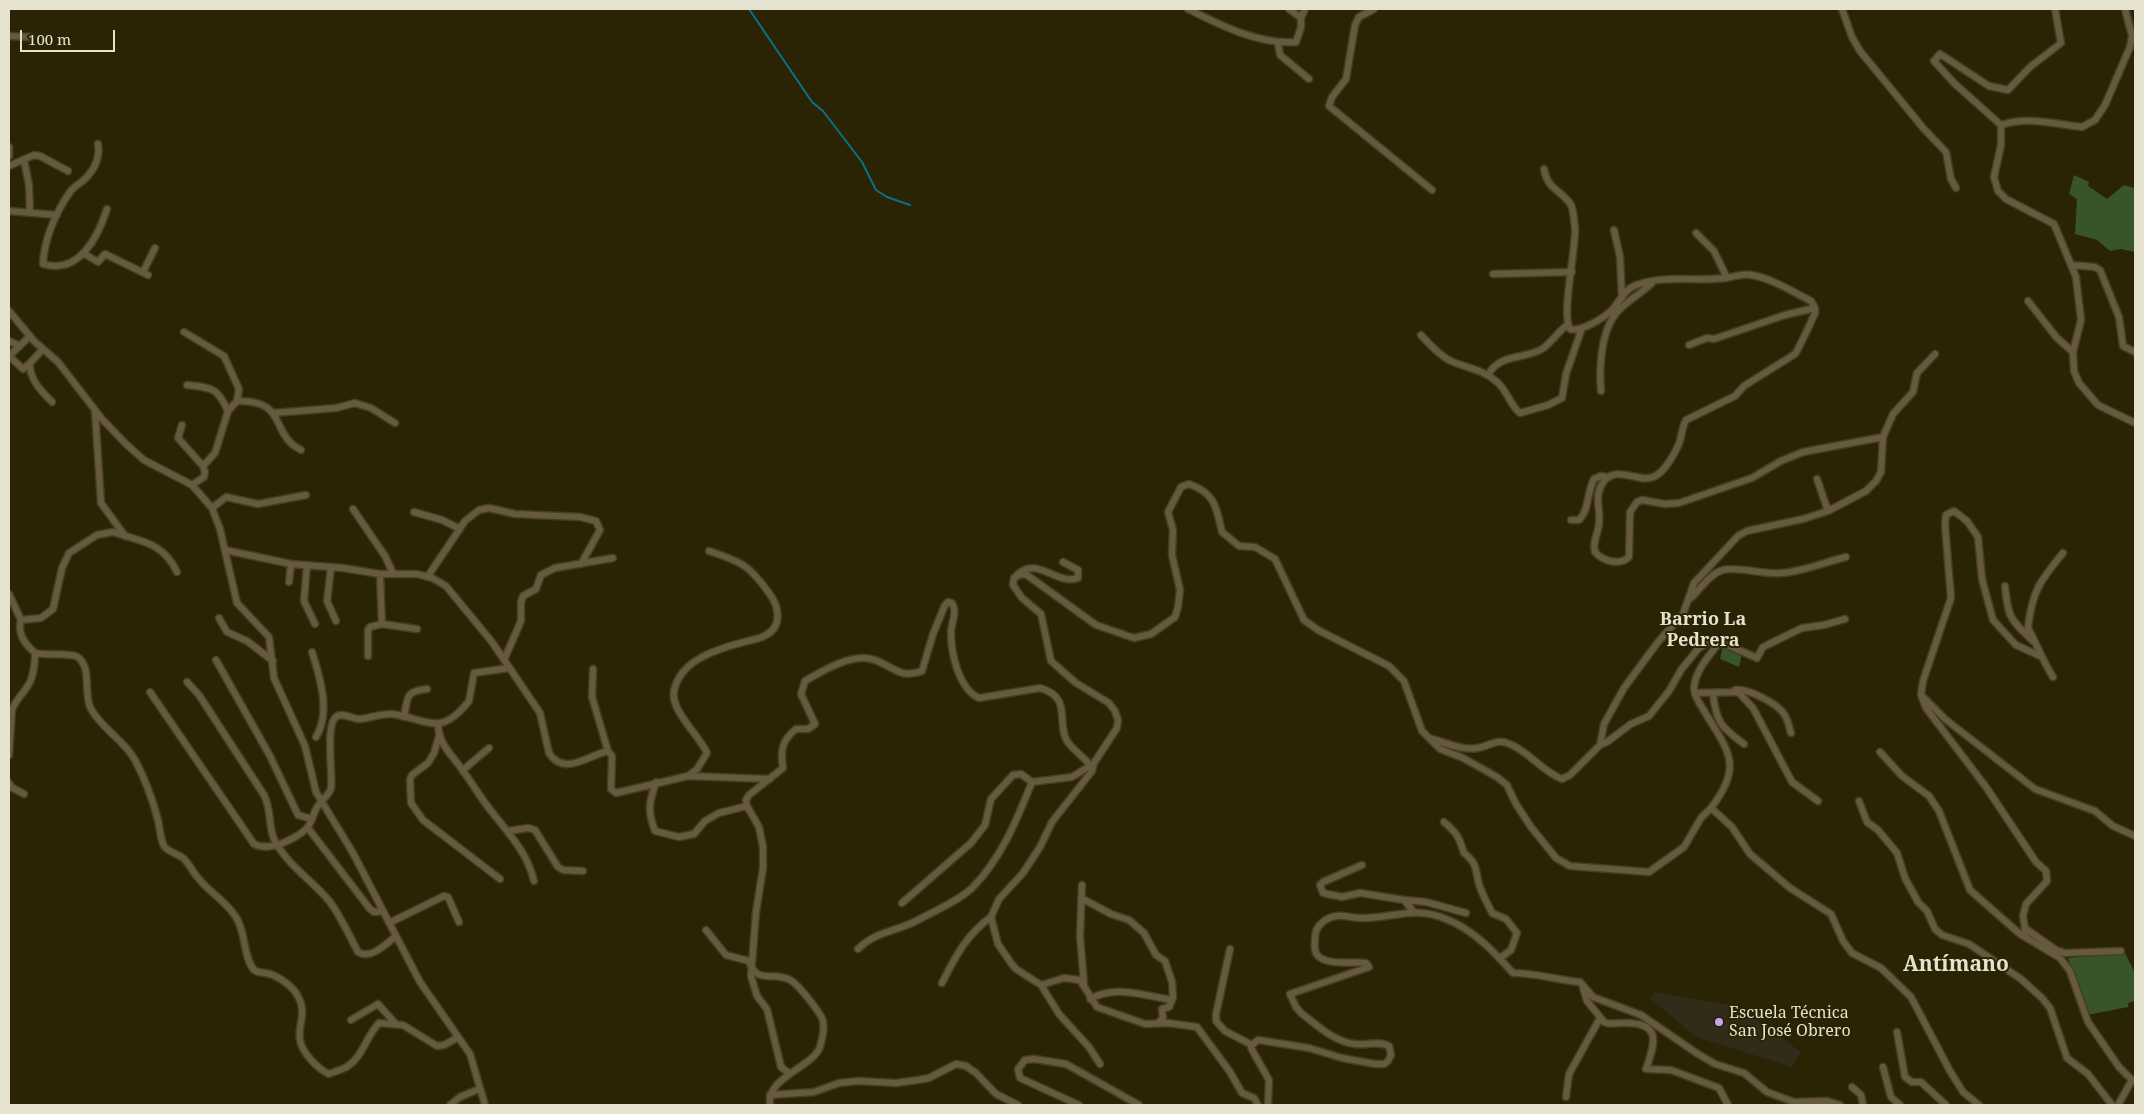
<!DOCTYPE html>
<meta charset="utf-8">
<style>
body{margin:0}
#map{position:relative;width:2144px;height:1114px;overflow:hidden;background:#2a2405;font-family:"Noto Serif",serif}
canvas{display:block}
.frame{position:absolute;inset:0;border:10px solid #e5e2d0;pointer-events:none}
.scale{position:absolute;left:20px;top:30px;width:95px;height:22px;box-sizing:border-box;border:2px solid #e5e2d0;border-top:0;padding-left:6px;font-size:15px;line-height:18px;white-space:nowrap;color:#e5e2d0;-webkit-text-stroke:4px #2a2405;paint-order:stroke}
</style>
<div id="map">
<canvas width="2144" height="1114"></canvas>
<div class="frame"></div>
<div class="scale">100 m</div>
</div>
<script>
const c = document.querySelector('canvas').getContext('2d');
c.lineJoin = 'round';
function fill(path, color) { c.fillStyle = color; c.fill(path, 'evenodd'); }
function trace(path, color, width, dash) { c.strokeStyle = color; c.lineWidth = width; c.lineCap = dash ? 'butt' : 'round'; c.setLineDash(dash || []); c.stroke(path); }
function drawText(font, color, halo, rows, align = 'center') {
  c.font = font + ' "Noto Serif",serif'; c.lineWidth = 4; c.setLineDash([]); c.textBaseline = 'middle'; c.strokeStyle = halo; c.fillStyle = color; for (const [text, x, y, turn = 0] of rows) {
    c.save(); c.translate(x, y); c.rotate((+turn || 0) * Math.PI / 180); c.textAlign = isNaN(turn) ? turn : align; if (halo) c.strokeText(text, 0, 0); c.fillText(text, 0, 0); c.restore();
  }
}
fill(new Path2D(`
 M 1655,992 L 1739,1007 L 1801,1052 L 1792,1067 L 1696,1037 L 1650,998 Z`), '#312b1a');
fill(new Path2D(`
 M 2074,175 L 2089,182 L 2088,186 L 2107,199 L 2124,185 L 2135,188 L 2135,252 L 2121,249 L 2110,251 L 2097,240 L 2075,234 L 2077,199 L 2069,194 Z
 M 1723,645 L 1742,653 L 1739,667 L 1720,659 Z
 M 2125,953 L 2135,973 L 2135,1001 L 2128,1003 L 2128,1007 L 2087,1015 L 2068,958 Z`), '#385429');
trace(new Path2D(`
 M 749,9 L 812,102 L 823,111 L 862,162 L 876,190 L 887,197 L 910,205`), '#09718a', 2);
const street = new Path2D(`
 M 1188,9 C 1220,25 1259,45 1296,42 L 1301,27 L 1301,18 L 1289,9
 M 1374,9 L 1359,17 L 1355,25 L 1346,79 L 1332,97 L 1329,106 L 1432,190
 M 1842,9 L 1852,37 L 1860,51 L 1924,129 L 1946,152 L 1951,179 L 1956,188
 M 2055,9 L 2061,43 L 2030,67 L 2008,90 L 1989,86 L 1940,54 L 1934,61 L 1954,83 L 2001,125 C 2030,116 2054,124 2082,127 L 2095,120 L 2105,105 L 2130,47 L 2132,36 L 2125,9
 M 1301,18 L 1305,9
 M 9,36 L 31,37
 M 1278,43 L 1280,55 L 1309,79
 M 2001,125 L 2001,145 L 1994,177 L 1998,191 L 2006,199 L 2054,224 L 2076,277 L 2081,320 L 2073,352 L 2074,371 L 2079,383 L 2098,405 L 2135,423
 M 98,144 C 100,157 95,169 85,179 C 81,183 74,186 70,192 C 56,212 44,239 43,264 C 79,275 98,237 107,209
 M 9,147 L 9,156
 M 24,160 L 29,185 L 30,212
 M 9,166 L 34,155 L 40,156 L 68,171
 M 1544,169 C 1548,191 1561,189 1571,205 C 1574,212 1574,221 1575,228 C 1576,251 1561,314 1570,329 C 1581,332 1602,319 1611,311 C 1619,303 1623,291 1634,286 C 1663,274 1695,282 1725,278 C 1734,277 1742,273 1752,275 C 1773,279 1793,292 1811,301 C 1814,306 1816,308 1815,313 C 1814,316 1797,352 1795,354 L 1744,386 L 1735,396 L 1686,420 C 1681,429 1682,438 1678,446 C 1674,455 1665,470 1657,475 C 1641,486 1619,464 1604,481 C 1593,496 1601,508 1599,524 C 1598,535 1592,541 1595,552 C 1603,561 1619,566 1629,557 L 1630,512 L 1637,502 L 1642,500 L 1665,504 L 1679,503 L 1752,478 L 1781,461 L 1803,452 L 1883,437
 M 9,211 L 57,215
 M 1614,230 L 1620,257 L 1622,298
 M 1696,233 L 1714,251 L 1727,278
 M 83,253 L 98,262 L 105,254 L 148,275
 M 2071,265 L 2095,267 L 2100,270 L 2119,317 L 2123,346 L 2135,352
 M 143,272 L 155,248
 M 1493,274 L 1572,272
 M 2028,301 L 2057,338 L 2073,352
 M 9,311 L 34,341 L 58,362 L 102,419 L 126,444 L 144,460 L 192,485 L 212,508 L 220,529 L 237,603 L 269,637 L 274,678 L 305,746 L 316,792 L 353,853 L 420,982 L 470,1054 L 485,1105
 M 184,332 L 224,356 L 239,389 L 237,401
 M 1421,335 C 1429,344 1440,356 1451,361 C 1467,368 1484,370 1497,382 C 1507,390 1511,407 1520,413 L 1548,405 L 1562,398 L 1566,374 L 1582,328
 M 30,336 L 9,356 L 23,369 L 30,363
 M 9,341 L 20,346
 M 1689,345 L 1707,338 L 1714,339 L 1785,315 L 1815,308
 M 43,349 L 30,363 C 29,379 41,391 52,402
 M 1488,375 C 1500,353 1523,360 1542,349 C 1549,345 1559,331 1567,325
 M 187,385 C 212,388 217,387 228,411
 M 1601,391 C 1599,369 1601,334 1614,316 C 1623,303 1641,294 1652,283
 M 95,411 L 101,503 L 125,536
 M 274,413 L 336,408 L 355,403 L 371,408 L 395,423
 M 182,425 L 178,438 L 203,466
 M 1817,479 L 1828,511
 M 192,485 L 204,477 L 205,472 L 203,466 L 215,453 L 228,411 L 237,401 C 289,400 269,434 301,450
 M 212,508 L 226,497 L 258,504 L 306,495
 M 353,509 L 385,556 L 393,573
 M 414,512 L 442,520 L 460,529
 M 1571,520 L 1579,520 C 1589,511 1587,492 1594,479 L 1601,476 L 1607,477
 M 225,550 L 291,564 L 343,568 L 380,574 L 417,574 L 432,578 L 446,586 L 492,642 L 540,713 L 549,753 C 564,777 589,755 608,751 L 612,756 L 611,789 L 616,793 L 688,776 L 770,779
 M 307,565 L 304,601 L 315,624
 M 331,567 L 327,601 L 336,621
 M 380,574 L 382,624
 M 1017,575 C 1037,555 1057,586 1078,578 L 1078,570 L 1063,562
 M 428,576 L 465,521 L 479,510 L 489,508 L 515,514 L 580,517 L 596,521 L 600,530 L 581,564
 M 289,582 L 291,564
 M 2005,586 C 2008,618 2010,619 2033,641
 M 9,594 L 21,620 C 17,634 25,644 35,653 C 47,656 73,652 79,658 C 92,670 83,694 91,709 C 102,729 124,740 135,760 C 144,777 153,801 158,820 C 160,829 160,838 164,846 C 169,853 177,853 183,858 C 189,863 193,873 199,879 C 210,893 226,901 236,917 C 246,932 243,957 254,970 C 258,973 260,972 265,973 C 275,974 290,984 296,993 C 309,1013 297,1023 300,1040 C 302,1053 318,1069 329,1074 C 335,1071 343,1070 348,1066 C 363,1056 367,1035 379,1023 L 403,1025 L 437,1046 L 444,1045 L 457,1038
 M 1691,598 C 1700,589 1711,573 1723,570 C 1737,566 1764,575 1781,573 C 1802,572 1825,562 1846,557
 M 219,618 L 227,632 L 247,641 L 273,661
 M 21,620 L 41,618 L 53,609 L 62,568 L 69,553 L 97,535 L 113,532 C 142,542 163,542 177,572
 M 1720,642 L 1757,658 L 1763,647 L 1802,628 L 1824,625 L 1845,619
 M 312,652 C 320,677 331,712 316,737
 M 368,656 L 368,630 L 370,627 L 382,624 L 417,629
 M 216,660 L 270,756 L 298,815 L 312,819
 M 504,660 L 521,621 L 521,602 L 523,596 L 536,589 L 541,575 L 555,568 L 613,558
 M 593,669 L 592,697 L 608,751
 M 2053,677 C 2043,661 2037,645 2028,628 C 2032,591 2040,581 2063,553
 M 187,682 L 199,695 L 264,795 C 272,811 268,826 274,839 C 286,864 313,881 330,902 C 341,917 349,935 358,952 C 371,960 386,944 396,936
 M 1735,690 C 1747,688 1777,703 1784,714 C 1788,719 1789,727 1791,733
 M 150,692 L 254,844 C 263,849 274,846 283,843 C 292,839 307,832 310,823 C 313,818 314,811 318,806 C 322,799 329,796 331,788 C 333,774 325,725 336,717 C 341,712 351,718 358,719 C 369,719 380,713 392,714 C 428,719 440,738 469,701 L 474,673 L 509,668
 M 1695,693 L 1738,692 L 1753,708 L 1792,782 L 1818,801
 M 1713,694 C 1716,722 1721,727 1744,744
 M 1922,696 L 1945,719 L 2035,789 L 2095,811 L 2113,826 L 2135,836
 M 404,717 C 408,697 405,691 427,689
 M 438,724 C 439,746 452,754 463,771 C 473,784 481,799 492,812 C 509,834 527,852 534,881
 M 439,736 L 434,753 L 428,763 L 412,775 L 410,779 L 411,803 L 423,820 L 500,879
 M 1429,738 C 1444,742 1462,751 1478,748 C 1489,746 1497,739 1507,743 C 1528,750 1541,771 1562,779 L 1570,775 L 1600,745 L 1604,724 L 1624,688 L 1658,642 L 1683,614 L 1694,583 L 1738,536 L 1747,531 L 1803,519 L 1828,511 L 1866,491 L 1876,481 L 1881,472 L 1883,437 L 1893,414 L 1913,392 L 1917,373 L 1935,354
 M 1600,745 L 1607,742 L 1631,724 L 1649,716 L 1669,691 L 1681,670 L 1698,649 L 1711,640 L 1720,642 C 1710,654 1695,671 1694,688 C 1694,695 1699,703 1703,709 C 1727,750 1745,764 1711,808
 M 1880,752 L 1902,776 L 1929,796 L 1939,811 L 1970,890 L 2020,934 L 2060,958 L 2070,971 L 2088,1022 L 2119,1067 L 2132,1080 L 2118,1105
 M 9,755 L 12,710 C 16,699 25,692 30,682 C 34,673 35,663 35,653
 M 463,770 L 489,748
 M 688,776 L 697,769 L 707,753 C 699,735 670,710 674,691 C 680,660 717,649 744,642 C 751,640 760,639 766,635 C 783,626 779,606 769,593 C 749,565 742,562 709,551
 M 656,782 C 649,803 647,810 655,831 L 679,837 L 694,834 L 705,821 L 719,813 L 747,806
 M 9,783 L 11,787 L 24,794
 M 1859,801 L 1867,822 L 1878,830 L 1897,853 L 1905,878 L 1918,902 L 1927,911 L 1935,929 L 1942,935 L 1969,944 L 2021,979 L 2042,998 L 2050,1008 L 2067,1058 L 2088,1074 L 2112,1105
 M 1444,822 C 1457,833 1459,837 1464,853 C 1480,866 1474,871 1480,887 C 1483,896 1488,904 1492,913 L 1506,919 L 1517,933 L 1511,950 L 1500,958
 M 308,828 L 370,909 L 374,912 L 383,911
 M 508,831 L 528,828 L 535,830 L 558,867 L 563,870 L 583,871
 M 1362,865 L 1323,882 L 1320,885 L 1323,893 L 1342,897 L 1360,893 L 1404,900 L 1413,911
 M 1082,885 L 1080,936 L 1084,984
 M 1081,898 L 1111,914 L 1129,920 L 1144,933 L 1156,955 L 1165,961 L 1172,982 L 1173,998 L 1169,1007 L 1162,1009 L 1163,1018 L 1158,1023
 M 1404,900 L 1426,902 L 1466,913
 M 902,903 L 971,843 L 985,825 L 991,799 L 1013,775 L 1021,774 L 1032,782 L 1072,777 L 1093,764
 M 389,923 L 444,896 L 448,897 L 459,922
 M 2026,929 L 2056,950 L 2065,953 L 2121,951
 M 706,930 L 726,955 L 749,961 C 756,985 774,971 790,980 C 798,984 821,1013 823,1021 C 825,1030 822,1039 820,1047 C 812,1068 766,1077 770,1105
 M 2026,936 L 2023,916 L 2026,904 L 2047,881 L 2046,871 L 2036,862 L 1986,787 L 1926,708 L 1921,695 L 1923,681 L 1951,598 L 1945,525 L 1946,515 L 1954,511 L 1967,521 L 1978,537 L 1982,579 L 1993,620 L 2016,645 L 2040,656
 M 858,949 C 876,931 895,932 916,921 C 934,911 957,902 972,888 C 1002,858 1017,819 1032,782
 M 1230,949 L 1216,1014 L 1216,1021 L 1225,1031 L 1252,1045
 M 942,983 C 955,957 967,934 991,917
 M 1041,985 L 1064,978 L 1080,980 L 1097,1007 L 1145,1024 L 1168,1023 L 1197,1027 L 1230,1072 L 1242,1093 L 1254,1098 L 1258,1105
 M 1583,988 L 1587,1001 L 1604,1022 C 1610,1025 1616,1023 1623,1023 C 1661,1022 1656,1041 1646,1069 L 1671,1070 L 1719,1088 L 1728,1105
 M 1090,999 C 1114,985 1145,995 1171,1000
 M 351,1020 L 378,1004 L 395,1023
 M 1897,1032 L 1905,1077 L 1912,1082 L 1921,1082 L 1946,1105
 M 1100,1064 L 1089,1047 L 1059,1014 L 1041,985 L 1016,969 L 1011,963 L 998,944 L 991,917 L 999,899 L 1023,873 L 1040,847 L 1052,822 L 1092,771 L 1094,763 L 1117,728 L 1118,720 L 1115,711 L 1109,703 L 1076,683 L 1051,661 L 1041,614 L 1022,598 L 1013,585 L 1014,578 L 1021,574 L 1027,575 L 1096,625 L 1134,638 L 1151,634 L 1175,617 L 1178,607 L 1180,590 L 1172,555 L 1173,530 L 1168,512 L 1181,487 L 1189,484 C 1216,494 1216,507 1222,532 L 1239,546 L 1255,547 L 1275,559 L 1304,620 L 1318,630 L 1389,666 L 1404,681 L 1422,731 L 1440,749 L 1463,758 L 1497,777 L 1507,785 L 1516,804 L 1531,827 L 1556,858 L 1570,866 L 1649,872 L 1684,847 L 1701,818 L 1711,808 L 1732,827 L 1750,854 L 1790,888 L 1831,914 L 1843,941 L 1852,953 L 1881,968 L 1911,997 L 1950,1071 L 1963,1092 L 1979,1105
 M 1883,1067 L 1891,1097 L 1900,1105
 M 789,1073 L 781,1067 L 767,1009 L 757,996 L 751,976 L 756,912 L 763,868 L 763,847 L 759,827 L 747,806 L 746,800 L 749,795 L 783,768 C 780,751 782,740 796,729 L 808,729 L 815,724 L 801,694 L 805,681 C 822,671 850,654 871,659 C 892,664 898,680 922,671 L 933,634 L 945,605 L 948,602 L 952,603 C 958,613 951,622 951,633 C 951,654 959,689 979,698 L 1040,688 C 1072,697 1057,721 1066,739 C 1069,747 1084,757 1090,765
 M 1852,1087 L 1861,1095 L 1863,1105
 M 770,1095 L 814,1092 L 839,1083 L 858,1081 L 896,1083 L 918,1080 L 929,1078 L 956,1064 L 966,1066 L 976,1073 L 996,1094 L 1018,1105
 M 1566,1097 L 1569,1074 L 1600,1018
 M 450,1105 L 460,1097 L 479,1089
 M 1079,1105 L 1020,1078 L 1018,1069 L 1025,1060 L 1034,1059 L 1066,1064 L 1139,1105
 M 1268,1105 L 1269,1080 L 1251,1048 L 1252,1045 L 1258,1040 L 1309,1048 L 1342,1058 L 1375,1064 L 1384,1064 L 1388,1061 L 1391,1055 L 1389,1046 C 1378,1040 1367,1046 1355,1044 C 1334,1042 1317,1025 1301,1013 L 1296,1007 L 1290,994 L 1369,967 L 1366,963 C 1353,961 1329,966 1318,956 C 1313,951 1315,944 1315,937 C 1315,926 1326,917 1337,916 C 1344,915 1353,918 1360,918 C 1392,919 1413,905 1446,919 C 1474,930 1493,951 1513,973 C 1536,973 1557,980 1580,982 L 1593,997 L 1641,1015 L 1698,1054 L 1715,1064 L 1744,1073 L 1767,1092 L 1794,1102 L 1827,1101 L 1840,1105`);
trace(street, '#443f21', 9);
trace(street, '#665940', 6);
for (const [x, y, r, color] of [
 [1719,1022,5,"#c9a5ee"]
]) { const dot = new Path2D(); dot.arc(x, y, r, 0, 2 * Math.PI); c.fillStyle = color; c.fill(dot); trace(dot, '#2a2405', 2); }
drawText('16px', '#e5e2d0', '#2a2405', [
 ["Escuela Técnica",1729,1013],
 ["San José Obrero",1729,1031]
], 'left');
drawText('bold 18px', '#e5e2d0', '#2a2405', [
 ["Barrio La",1703,620],
 ["Pedrera",1703,641]
]);
drawText('bold 21px', '#e5e2d0', '#2a2405', [
 ["Antímano",1956,965]
]);
</script>
